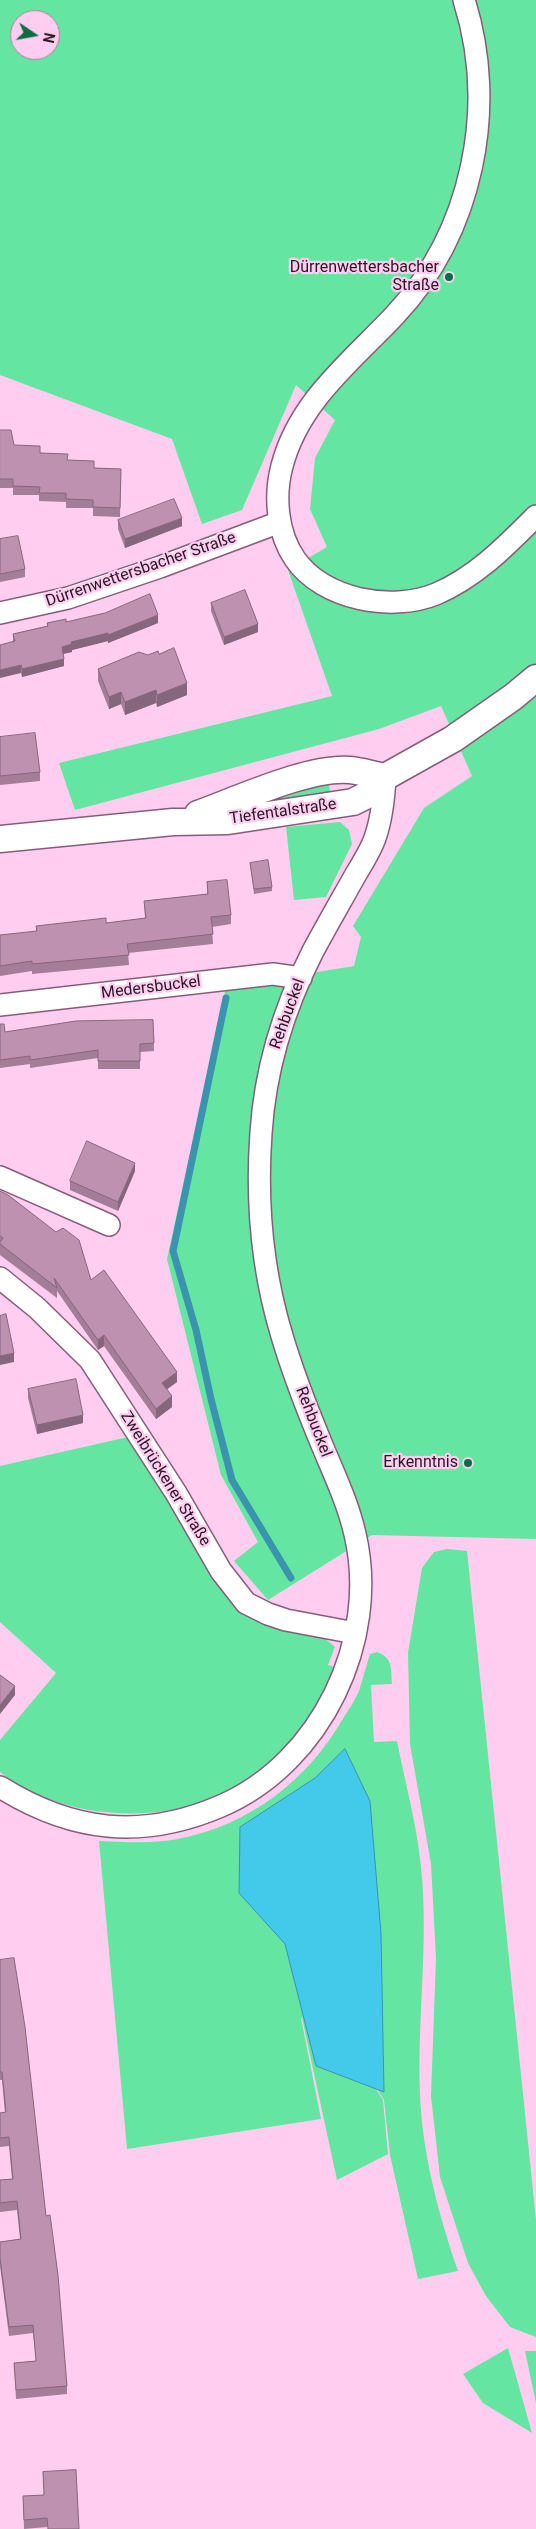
<!DOCTYPE html>
<meta charset="utf-8">
<style>
body{margin:0}
#map{position:relative;width:536px;height:2529px;overflow:hidden;background:#fecdef;font-family:Roboto,sans-serif}
canvas{display:block}
.north{position:absolute;left:10px;top:10px;width:50px;height:50px;box-sizing:border-box;background:#fecdef;border:1px solid #a8849d;border-radius:50%;rotate:102deg;font-size:14px;font-weight:700;line-height:20px;text-align:center;color:#281723}
.north::after{content:'';display:block;margin:auto;width:18px;height:22px;background:#096d43;clip-path:polygon(50% 0,100% 100%,50% 72%,0 100%)}
</style>
<div id="map">
<canvas width="536" height="2529"></canvas>
<div class="north">N</div>
</div>
<script>
const c = document.querySelector('canvas').getContext('2d');
c.lineJoin = 'round';
function fill(path, color) { c.fillStyle = color; c.fill(path, 'evenodd'); }
function trace(path, color, width, dash) { c.strokeStyle = color; c.lineWidth = width; c.lineCap = dash ? 'butt' : 'round'; c.setLineDash(dash || []); c.stroke(path); }
function drawText(font, color, halo, rows, align = 'center') {
  c.font = font + ' Roboto,sans-serif'; c.lineWidth = 4.5; c.setLineDash([]); c.textBaseline = 'middle'; c.strokeStyle = halo; c.fillStyle = color; for (const [text, x, y, turn = 0] of rows) {
    c.save(); c.translate(x, y); c.rotate((+turn || 0) * Math.PI / 180); c.textAlign = isNaN(turn) ? turn : align; if (halo) c.strokeText(text, 0, 0); c.fillText(text, 0, 0); c.restore();
  }
}
fill(new Path2D(`
 M 0,0 L 536,0 L 536,1539 L 372,1535 L 268,1600 L 234,1561 L 258,1542 L 221,1475 L 167,1259 L 226,987 L 354,966 L 361,937 L 353,926 L 424,808 L 472,776 L 441,706 L 379,729 L 75,810 L 59,763 L 332,696 L 288,570 L 327,547 L 310,509 L 315,458 L 335,420 L 296,385 L 242,510 L 202,524 L 172,439 L 0,375 ZM 20,20 L 50,20 L 50,50 L 20,50 Z
 M 328,781 L 332,800 L 265,809 L 263,800 Z
 M 340,822 L 349,830 L 352,844 L 326,897 L 294,900 L 286,827 Z
 M 128,1437 L 221,1585 L 323,1637 L 335,1647 L 328,1665 L 337,1668 C 323,1696 309,1726 286,1748 C 266,1769 238,1789 211,1799 C 146,1825 55,1816 0,1772 L 0,1740 L 56,1673 L 0,1622 L 0,1466 Z
 M 447,1549 L 467,1551 L 536,2220 L 536,2337 L 510,2327 L 486,2296 L 468,2263 L 440,2177 L 431,2096 L 436,1958 L 431,1864 L 410,1744 L 408,1653 L 422,1568 L 434,1552 Z
 M 377,1652 C 393,1658 391,1668 392,1684 L 371,1685 L 374,1742 L 397,1741 C 405,1782 417,1825 421,1867 C 429,1943 417,2018 420,2094 C 422,2153 439,2216 458,2271 L 418,2279 L 390,2155 L 384,2100 L 327,2011 L 301,2018 L 321,2119 L 127,2149 L 99,1841 C 125,1842 152,1844 178,1839 C 250,1825 308,1780 344,1717 C 349,1709 355,1700 359,1691 C 363,1679 366,1666 370,1654 Z
 M 327,2013 L 383,2100 L 388,2154 L 337,2180 L 302,2018 Z
 M 508,2348 L 532,2433 L 483,2403 L 463,2374 Z
 M 525,2351 L 536,2351 L 536,2403 Z`), '#64e6a2');
const water = new Path2D(`
 M 345,1749 L 370,1801 L 381,1933 L 384,2092 L 316,2066 L 285,1944 L 239,1893 L 240,1827 L 315,1778 Z`);
fill(water, '#43c9ea');
trace(water, '#3b94ae', 1);
trace(new Path2D(`
 M 226,998 L 173,1251 L 196,1330 L 211,1399 L 232,1480 L 291,1578`), '#3b94ae', 7);
const minor = new Path2D(`
 M 464,0 C 498,107 473,232 395,315 C 351,362 299,401 282,466 C 274,496 277,533 295,559 C 323,600 392,612 436,594 C 476,577 506,546 536,516
 M 0,613 L 68,598 L 160,567 L 280,522
 M 0,1005 L 273,974 L 301,978
 M 0,1177 L 109,1225
 M 0,1278 L 37,1308 L 90,1360 L 176,1493 L 221,1571 L 246,1603 L 268,1614 L 286,1620 L 355,1633
 M 0,1787 C 72,1832 142,1840 221,1806 C 321,1763 380,1640 355,1534 C 348,1503 334,1474 322,1445 C 307,1409 293,1373 282,1336 C 262,1270 256,1202 261,1133 C 265,1070 284,1008 313,951 C 327,925 342,899 356,874 C 363,862 371,850 375,838 C 382,818 384,798 385,777`);
const tertiary = new Path2D(`
 M 198,814 C 237,800 310,766 350,770 C 362,771 373,775 385,777
 M 0,839 L 173,822 L 228,821 L 353,802 L 365,796 L 385,777 L 453,739 L 513,697 L 536,678`);
trace(minor, '#875c7a', 24);
trace(tertiary, '#875c7a', 29);
trace(minor, '#fff', 21);
trace(tertiary, '#fff', 26);
fill(new Path2D(`
 M 0,430 L 14,445 L 94,468 L 121,469 L 120,517 L 93,516 L 93,508 L 66,508 L 66,502 L 39,501 L 39,495 L 13,495 L 13,488 L 0,488 Z
 M 118,520 L 182,526 L 125,548 L 118,529 Z
 M 0,539 L 25,569 L 25,577 L 0,582 Z
 M 211,603 L 258,632 L 224,645 L 211,611 Z
 M 66,622 L 158,623 L 108,643 L 108,641 L 72,650 L 72,652 L 63,654 L 64,666 L 22,677 L 13,642 L 13,634 L 47,626 L 47,623 Z
 M 159,654 L 187,695 L 157,707 L 156,703 L 125,715 L 121,704 L 109,709 L 98,681 L 98,669 L 148,655 Z
 M 0,737 L 40,772 L 40,781 L 0,785 Z
 M 250,863 L 272,887 L 272,891 L 254,894 Z
 M 207,882 L 231,915 L 231,924 L 212,927 L 213,944 L 128,953 L 129,965 L 32,974 L 32,971 L 0,976 L 0,935 L 36,932 L 36,926 L 106,923 L 145,918 L 144,901 L 207,894 Z
 M 153,1020 L 154,1051 L 140,1052 L 140,1069 L 98,1069 L 98,1058 L 30,1068 L 30,1064 L 0,1068 L 0,1024 L 5,1032 Z
 M 135,1171 L 118,1211 L 70,1190 L 70,1181 Z
 M 0,1191 L 91,1280 L 177,1382 L 167,1389 L 172,1407 L 156,1419 L 104,1346 L 98,1350 L 57,1291 L 57,1298 L 0,1255 Z
 M 28,1389 L 83,1423 L 37,1434 L 28,1398 Z
 M 0,1960 L 46,2216 L 67,2386 L 67,2394 L 16,2399 L 14,2363 L 36,2361 L 33,2333 L 9,2336 L 0,2266 L 0,2242 L 20,2239 L 17,2210 L 0,2212 L 0,2180 L 12,2179 L 9,2146 L 0,2147 L 0,2113 L 5,2113 L 2,2080 L 0,2080 Z
 M 76,2470 L 47,2527 L 24,2529 L 23,2496 L 44,2495 L 43,2472 Z`), '#a47d98');
fill(new Path2D(`
 M 182,518 L 182,526 L 125,548 L 125,539 Z
 M 158,615 L 158,623 L 108,643 L 108,635 Z
 M 258,624 L 258,632 L 224,645 L 224,637 Z
 M 108,633 L 108,641 L 72,650 L 72,652 L 62,654 L 62,647 L 71,642 Z
 M 64,659 L 64,666 L 22,677 L 22,669 Z
 M 21,665 L 21,673 L 0,678 L 0,670 Z
 M 187,683 L 187,695 L 157,707 L 157,695 Z
 M 156,690 L 156,703 L 125,715 L 125,702 Z
 M 121,692 L 121,704 L 109,709 L 109,697 Z
 M 135,1163 L 135,1171 L 118,1211 L 118,1202 Z
 M 104,1335 L 104,1346 L 98,1350 L 98,1340 Z
 M 14,1353 L 14,1362 L 0,1365 L 0,1356 Z
 M 177,1372 L 177,1382 L 162,1393 L 162,1383 Z
 M 172,1396 L 172,1407 L 156,1419 L 156,1409 Z
 M 83,1415 L 83,1423 L 37,1434 L 37,1425 Z
 M 15,1686 L 15,1695 L 0,1714 L 0,1705 Z`), '#86667c');
const building = new Path2D(`
 M 0,430 L 11,430 L 14,445 L 40,446 L 40,453 L 68,454 L 67,460 L 94,461 L 94,468 L 121,469 L 120,508 L 93,507 L 93,500 L 66,499 L 66,493 L 39,493 L 40,487 L 13,486 L 13,479 L 0,479 Z
 M 174,499 L 182,518 L 125,539 L 118,520 Z
 M 18,536 L 25,569 L 0,574 L 0,539 Z
 M 245,590 L 258,624 L 224,637 L 211,603 Z
 M 150,594 L 158,615 L 108,635 L 108,633 L 71,642 L 72,644 L 62,647 L 64,659 L 22,669 L 21,665 L 0,670 L 0,645 L 15,641 L 13,634 L 48,626 L 47,623 L 66,619 L 66,622 L 105,613 Z
 M 174,648 L 187,683 L 157,695 L 156,690 L 125,702 L 121,692 L 109,697 L 98,669 L 139,652 L 148,655 L 158,651 L 159,654 Z
 M 35,733 L 40,772 L 0,776 L 0,737 Z
 M 268,860 L 272,887 L 254,889 L 250,863 Z
 M 227,880 L 231,915 L 211,917 L 213,934 L 127,944 L 129,955 L 32,964 L 32,961 L 0,966 L 0,935 L 37,931 L 36,926 L 106,918 L 106,923 L 146,918 L 144,901 L 208,894 L 207,882 Z
 M 153,1020 L 154,1043 L 140,1044 L 140,1061 L 98,1061 L 98,1050 L 30,1060 L 30,1056 L 0,1060 L 0,1024 L 4,1024 L 5,1032 L 76,1021 Z
 M 87,1141 L 135,1163 L 118,1202 L 70,1181 Z
 M 0,1191 L 8,1195 L 56,1232 L 63,1228 L 79,1240 L 91,1280 L 104,1270 L 177,1372 L 162,1383 L 172,1396 L 156,1409 L 104,1335 L 98,1340 L 54,1278 L 57,1288 L 0,1244 L 0,1242 L 3,1238 L 0,1236 Z
 M 6,1314 L 14,1353 L 0,1356 L 0,1316 Z
 M 76,1379 L 83,1415 L 37,1425 L 28,1389 Z
 M 0,1675 L 15,1686 L 0,1705 Z
 M 14,1958 L 25,2027 L 46,2216 L 50,2215 L 58,2275 L 67,2386 L 16,2390 L 14,2363 L 36,2361 L 33,2325 L 9,2327 L 0,2258 L 0,2242 L 21,2239 L 17,2201 L 0,2203 L 0,2180 L 13,2179 L 9,2137 L 0,2138 L 0,2113 L 6,2112 L 2,2072 L 0,2072 L 0,1960 Z
 M 76,2470 L 79,2529 L 48,2529 L 47,2518 L 24,2520 L 23,2496 L 44,2495 L 43,2472 Z`);
fill(building, '#bf91b1');
trace(building, '#86667c', 1);
for (const [x, y, r, color] of [
 [449,277,5,"#096d43"],
 [468,1463,5,"#096d43"]
]) { const dot = new Path2D(); dot.arc(x, y, r, 0, 2 * Math.PI); c.fillStyle = color; c.fill(dot); trace(dot, '#fecdef', 2); }
drawText('16px', '#281723', '#fecdef', [
 ["Dürrenwettersbacher",439,268],
 ["Straße",439,286],
 ["Erkenntnis",458,1463]
], 'right');
drawText('16px', '#281723', '#fecdef', [
 ["Dürrenwettersbacher Straße",141,570,-19],
 ["Tiefentalstraße",283,812,-8],
 ["Medersbuckel",151,988,-7],
 ["Rehbuckel",288,1014,-70],
 ["Rehbuckel",313,1422,69],
 ["Zweibrückener Straße",165,1479,58]
]);
</script>
